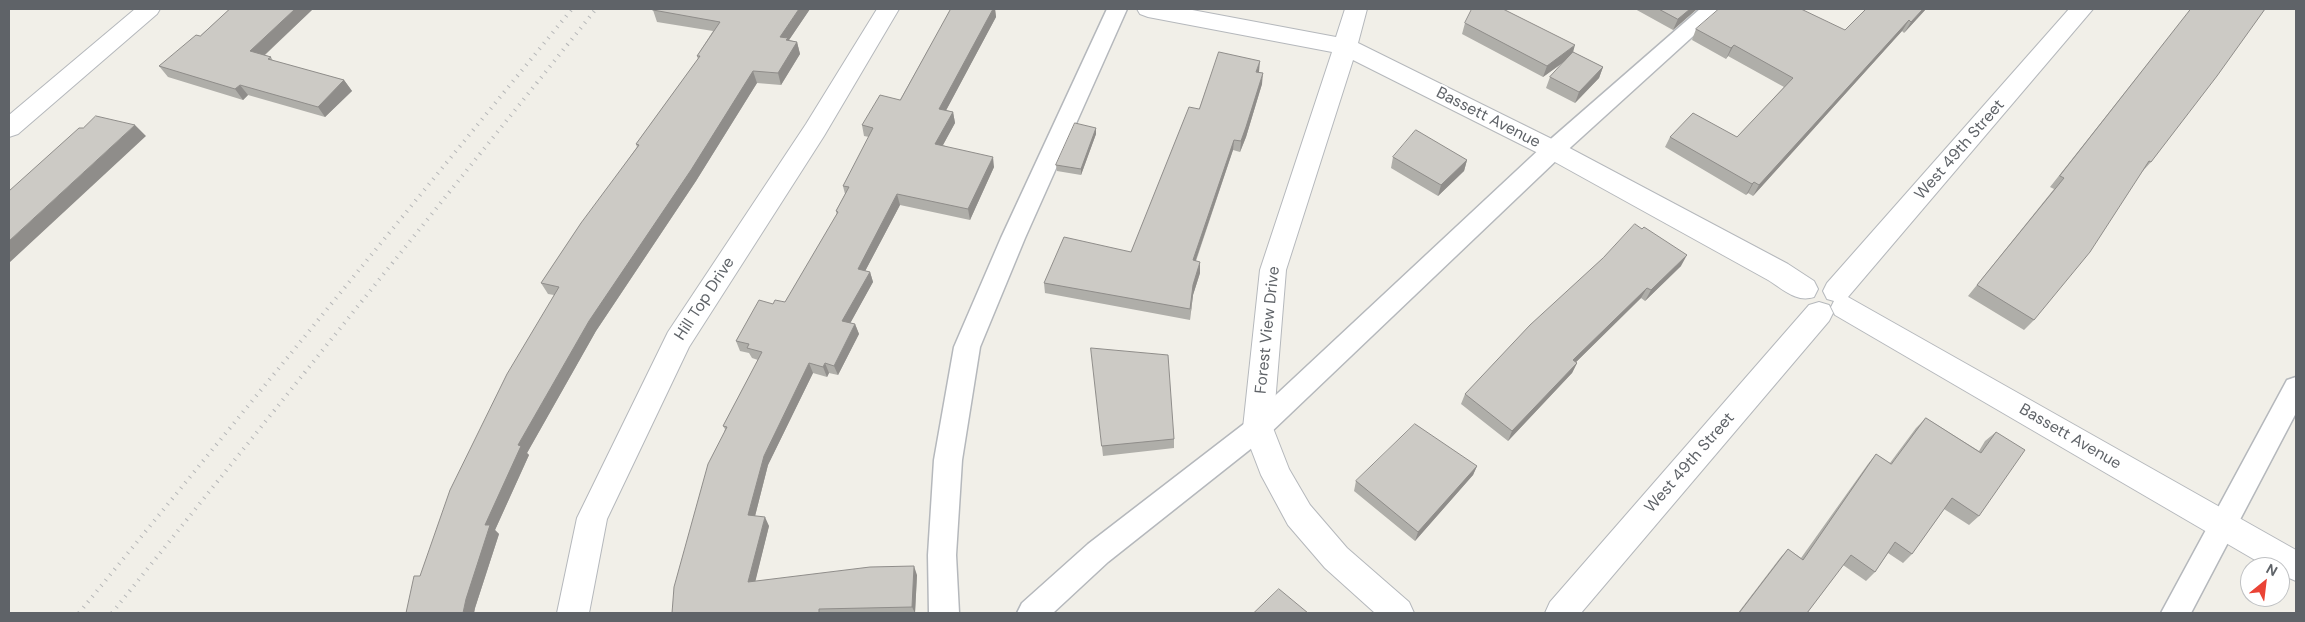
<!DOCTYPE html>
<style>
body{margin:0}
#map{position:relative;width:2305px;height:622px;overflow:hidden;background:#f1efe8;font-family:"DM Sans",sans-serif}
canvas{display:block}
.frame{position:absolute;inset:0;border:10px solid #5f6368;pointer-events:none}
.north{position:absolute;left:2240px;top:557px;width:50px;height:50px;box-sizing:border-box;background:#fff;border:1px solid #bfc1c3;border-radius:50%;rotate:29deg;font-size:14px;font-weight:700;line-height:20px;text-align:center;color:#5f6368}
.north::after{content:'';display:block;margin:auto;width:18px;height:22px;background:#ea4335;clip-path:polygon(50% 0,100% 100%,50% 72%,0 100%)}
</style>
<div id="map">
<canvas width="2305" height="622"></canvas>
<div class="frame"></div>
<div class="north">N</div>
</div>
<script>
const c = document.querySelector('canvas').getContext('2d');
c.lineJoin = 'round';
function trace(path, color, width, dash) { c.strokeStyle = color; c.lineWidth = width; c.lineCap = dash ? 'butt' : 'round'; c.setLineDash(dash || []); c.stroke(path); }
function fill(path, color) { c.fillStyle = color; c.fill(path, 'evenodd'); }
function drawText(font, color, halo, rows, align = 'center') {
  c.font = font + ' "DM Sans",sans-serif'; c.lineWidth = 4.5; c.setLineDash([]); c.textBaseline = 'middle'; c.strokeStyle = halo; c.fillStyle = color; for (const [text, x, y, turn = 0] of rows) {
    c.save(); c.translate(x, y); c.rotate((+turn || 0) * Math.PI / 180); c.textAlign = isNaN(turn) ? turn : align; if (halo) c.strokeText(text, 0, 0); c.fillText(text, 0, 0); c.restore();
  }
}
const service = new Path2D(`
 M 1107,9 L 1127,9 L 1025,238 L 980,347 L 962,460 L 956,555 L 959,613 L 929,613 L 928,555 L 934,460 L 954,347 L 1001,238 Z
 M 1700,9 L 1723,9 L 1561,156 L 1267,436 L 1108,562 L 1053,613 L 1017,613 L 1022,603 L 1088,544 L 1249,420 L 1545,144 Z
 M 2296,377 L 2296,413 L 2191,613 L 2161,613 L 2287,380 Z`);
const minor = new Path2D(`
 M 135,9 L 160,9 L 157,14 L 18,134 L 9,137 L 9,115 Z
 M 877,9 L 899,9 L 824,136 L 689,347 L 607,519 L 589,613 L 557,613 L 577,518 L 668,332 L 806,124 Z
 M 1137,9 L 1187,9 L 1336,37 L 1345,9 L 1367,9 L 1358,43 L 1562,144 L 1788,264 L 1814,281 L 1818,289 L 1814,297 C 1796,303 1783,289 1768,280 L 1544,156 L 1353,60 L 1286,270 L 1273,428 L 1289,469 L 1310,505 L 1347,548 L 1409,602 L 1414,613 L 1375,613 L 1325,568 L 1288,525 L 1261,475 L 1243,428 L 1260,270 L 1332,52 L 1148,17 L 1140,14 Z
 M 2069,9 L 2093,9 L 1848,297 L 2296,550 L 2296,581 L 2280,574 L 2280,567 L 2267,567 L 1835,315 L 1831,307 L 1834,301 L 1827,299 L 1823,291 L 1827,283 Z
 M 1819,302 L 1829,305 L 1833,313 L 1829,321 L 1581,613 L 1545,613 L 1550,602 L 1809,305 Z`);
trace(service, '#b5b8bc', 3);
trace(minor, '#b5b8bc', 2);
fill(service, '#fff');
fill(minor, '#fff');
trace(new Path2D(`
 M 79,613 L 572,9
 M 112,613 L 596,9`), '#b6b7b8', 4, [1, 6]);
fill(new Path2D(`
 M 230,9 L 313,9 L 265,55 L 271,57 L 273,61 L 344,80 L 352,91 L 325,117 L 248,95 L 243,100 L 168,77 L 159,66 L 200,36 Z
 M 810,9 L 789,40 L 797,42 L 800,54 L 781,85 L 757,83 L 696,181 L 596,331 L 527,453 L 529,455 L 495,530 L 499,534 L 475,608 L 474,613 L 406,613 L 420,576 L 554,295 L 548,294 L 541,283 L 637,147 L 636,144 L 698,59 L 697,56 L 713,31 L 657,22 L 653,10 Z
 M 951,9 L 995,9 L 996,17 L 946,110 L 953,112 L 955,123 L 943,145 L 994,167 L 970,220 L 900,205 L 865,271 L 870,272 L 873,282 L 850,323 L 855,324 L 859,334 L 838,375 L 829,373 L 827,377 L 813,373 L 768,465 L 755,516 L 769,526 L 755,581 L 917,575 L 915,613 L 672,613 L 725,429 L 723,426 L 758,360 L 752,358 L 749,353 L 740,351 L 736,341 L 773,304 L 785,302 L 837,215 L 836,211 L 845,194 L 843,186 L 869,137 L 864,136 L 862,125 L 900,100 Z
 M 1635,9 L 1697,9 L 1673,30 Z
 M 1926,9 L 1904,33 L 1902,31 L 1753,196 L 1748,193 L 1746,195 L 1665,147 L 1670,137 L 1737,137 L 1784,87 L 1728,56 L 1726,59 L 1692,40 L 1696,29 L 1845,30 Z
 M 2191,9 L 2265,9 L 2151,162 L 2141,173 L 2034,320 L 2024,330 L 1968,296 L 2054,189 L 2050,187 Z
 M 1465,23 L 1573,52 L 1603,67 L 1599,78 L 1575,103 L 1546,88 L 1550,77 L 1565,61 L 1543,77 L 1462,34 Z
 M 1258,73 L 1262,84 L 1246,137 L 1240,152 L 1233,150 L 1196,261 L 1200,273 L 1193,295 L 1190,320 L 1045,293 L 1044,283 L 1131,252 L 1199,109 Z
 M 1096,128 L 1096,134 L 1081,175 L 1057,171 L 1056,165 Z
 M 1393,157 L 1467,160 L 1464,171 L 1438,196 L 1391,168 Z
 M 1603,258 L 1681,266 L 1645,301 L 1641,298 L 1576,362 L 1577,363 L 1572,373 L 1508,441 L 1461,404 L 1465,394 Z
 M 1091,348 L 1174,439 L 1174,448 L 1103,456 Z
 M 1926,418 L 1979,451 L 1985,441 L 1996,432 L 1979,516 L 1969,525 L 1944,509 L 1912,554 L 1903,563 L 1888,553 L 1875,572 L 1866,581 L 1843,565 L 1807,613 L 1738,613 L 1780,558 L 1788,549 L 1801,558 L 1868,464 L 1876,454 L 1890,463 L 1916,428 Z
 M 1477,466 L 1473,475 L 1415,541 L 1354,491 L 1356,481 Z`), '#afaea9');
fill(new Path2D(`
 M 295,9 L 313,9 L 258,61 L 250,51 Z
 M 799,9 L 810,9 L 789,40 L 791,50 L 780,37 Z
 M 993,9 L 995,9 L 996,17 L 941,120 L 939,109 Z
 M 1690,9 L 1697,9 L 1673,30 L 1678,19 Z
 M 1923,9 L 1926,9 L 1904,33 L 1911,22 Z
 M 1909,20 L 1902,31 L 1753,196 L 1759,185 Z
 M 797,42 L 800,54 L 781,85 L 778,73 Z
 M 1575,45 L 1572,56 L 1543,77 L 1547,66 Z
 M 1734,45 L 1728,56 L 1726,59 L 1731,48 Z
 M 1260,61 L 1259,72 L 1255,83 L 1256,72 Z
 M 1603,67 L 1599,78 L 1575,103 L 1579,92 Z
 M 753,71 L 757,83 L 696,181 L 596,331 L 527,453 L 529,455 L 495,530 L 499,534 L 475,608 L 474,613 L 463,613 L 466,599 L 485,525 L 518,445 L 589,321 Z
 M 1263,73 L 1262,84 L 1246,137 L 1240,152 L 1241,141 Z
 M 344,80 L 352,91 L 325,117 L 318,107 Z
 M 240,85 L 248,95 L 243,100 L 235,89 Z
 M 953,112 L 955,123 L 938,154 L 935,144 Z
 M 135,125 L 146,136 L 9,263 L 9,241 Z
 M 1096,128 L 1096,134 L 1081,175 L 1081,169 Z
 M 1234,140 L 1233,150 L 1192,271 L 1193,260 Z
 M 993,157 L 994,167 L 970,220 L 968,209 Z
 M 1467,160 L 1464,171 L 1438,196 L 1441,185 Z
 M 1754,182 L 1748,193 L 1746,195 L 1752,184 Z
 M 897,194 L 900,205 L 861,279 L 858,269 Z
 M 1687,255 L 1681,266 L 1645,301 L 1651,290 Z
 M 1200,262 L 1200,273 L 1193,295 L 1190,320 L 1193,285 Z
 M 870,272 L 873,282 L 846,331 L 842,321 Z
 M 1647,288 L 1641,298 L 1568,370 L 1573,360 Z
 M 855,324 L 859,334 L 838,375 L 834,366 Z
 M 809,363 L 813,373 L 768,465 L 753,524 L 748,515 L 764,456 Z
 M 825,363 L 829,373 L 827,377 L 823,367 Z
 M 1577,363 L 1572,373 L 1508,441 L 1512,431 Z
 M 1477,466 L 1473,475 L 1415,541 L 1418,532 Z
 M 765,517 L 769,526 L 753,591 L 748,582 Z
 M 914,566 L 917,575 L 915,613 L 912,607 Z`), '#8f8d8a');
const building = new Path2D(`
 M 230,9 L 295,9 L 250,51 L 271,57 L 268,59 L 344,80 L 318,107 L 240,85 L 235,89 L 159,66 L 196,35 L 200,36 Z
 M 654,9 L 799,9 L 780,37 L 788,38 L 786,40 L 797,42 L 778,73 L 753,71 L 691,170 L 589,321 L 518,445 L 521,446 L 485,525 L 490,525 L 466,599 L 463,613 L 406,613 L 414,576 L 420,576 L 450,490 L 507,374 L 559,287 L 541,283 L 581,223 L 639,145 L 636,144 L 700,56 L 697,56 L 720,22 L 653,10 Z
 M 951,9 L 993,9 L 939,109 L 953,112 L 935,144 L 993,157 L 968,209 L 897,194 L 858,269 L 870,272 L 842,321 L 855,324 L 834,366 L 825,363 L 823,367 L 809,363 L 764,456 L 748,515 L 765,517 L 748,582 L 870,567 L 914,566 L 912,607 L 819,609 L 819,613 L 672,613 L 674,587 L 708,464 L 727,427 L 723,426 L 762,352 L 747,348 L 749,344 L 736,341 L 759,300 L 773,304 L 775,300 L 785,302 L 838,212 L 836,211 L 849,187 L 843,186 L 873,128 L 862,125 L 880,95 L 900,100 Z
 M 1472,9 L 1503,9 L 1575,45 L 1547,66 L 1465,23 Z
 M 1659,9 L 1690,9 L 1678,19 Z
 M 1719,9 L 1801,9 L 1845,30 L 1866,9 L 1923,9 L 1911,22 L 1909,20 L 1759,185 L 1754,182 L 1752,184 L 1670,137 L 1693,113 L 1737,137 L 1793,78 L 1734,45 L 1731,48 L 1696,29 Z
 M 2191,9 L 2265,9 L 2217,76 L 2151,162 L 2149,161 L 2090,252 L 2034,320 L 1977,285 L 2064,178 L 2060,176 Z
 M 1219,52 L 1260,61 L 1256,72 L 1263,73 L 1246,127 L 1241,141 L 1234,140 L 1193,260 L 1200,262 L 1193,285 L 1190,309 L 1044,283 L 1064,237 L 1131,252 L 1189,107 L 1199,109 Z
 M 1573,52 L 1603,67 L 1579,92 L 1550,77 Z
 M 96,116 L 135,125 L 9,241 L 9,191 L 79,128 L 83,128 Z
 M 1075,123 L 1096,128 L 1081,169 L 1056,165 Z
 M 1416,130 L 1467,160 L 1441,185 L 1393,157 Z
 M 1635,224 L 1642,229 L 1644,227 L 1687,255 L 1651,290 L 1647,288 L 1573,360 L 1577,363 L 1512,431 L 1465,394 L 1530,325 L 1603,258 Z
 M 1091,348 L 1168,355 L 1174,439 L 1102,446 Z
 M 1926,418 L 1981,453 L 1996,432 L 2025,450 L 1979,516 L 1952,498 L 1912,554 L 1895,542 L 1875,572 L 1851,555 L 1807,613 L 1739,613 L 1788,549 L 1803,560 L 1876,454 L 1891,464 Z
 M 1415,424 L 1477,466 L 1418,532 L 1356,481 Z
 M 1279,589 L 1308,613 L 1254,613 Z`);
fill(building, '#cccac5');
trace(building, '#8f8d8a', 1);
drawText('16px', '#5f6368', '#fff', [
 ["Bassett Avenue",1488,118,27],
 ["West 49th Street",1960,150,-49],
 ["Hill Top Drive",705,299,-57],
 ["Forest View Drive",1268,330,-84],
 ["Bassett Avenue",2070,437,30],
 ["West 49th Street",1690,463,-49]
]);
</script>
